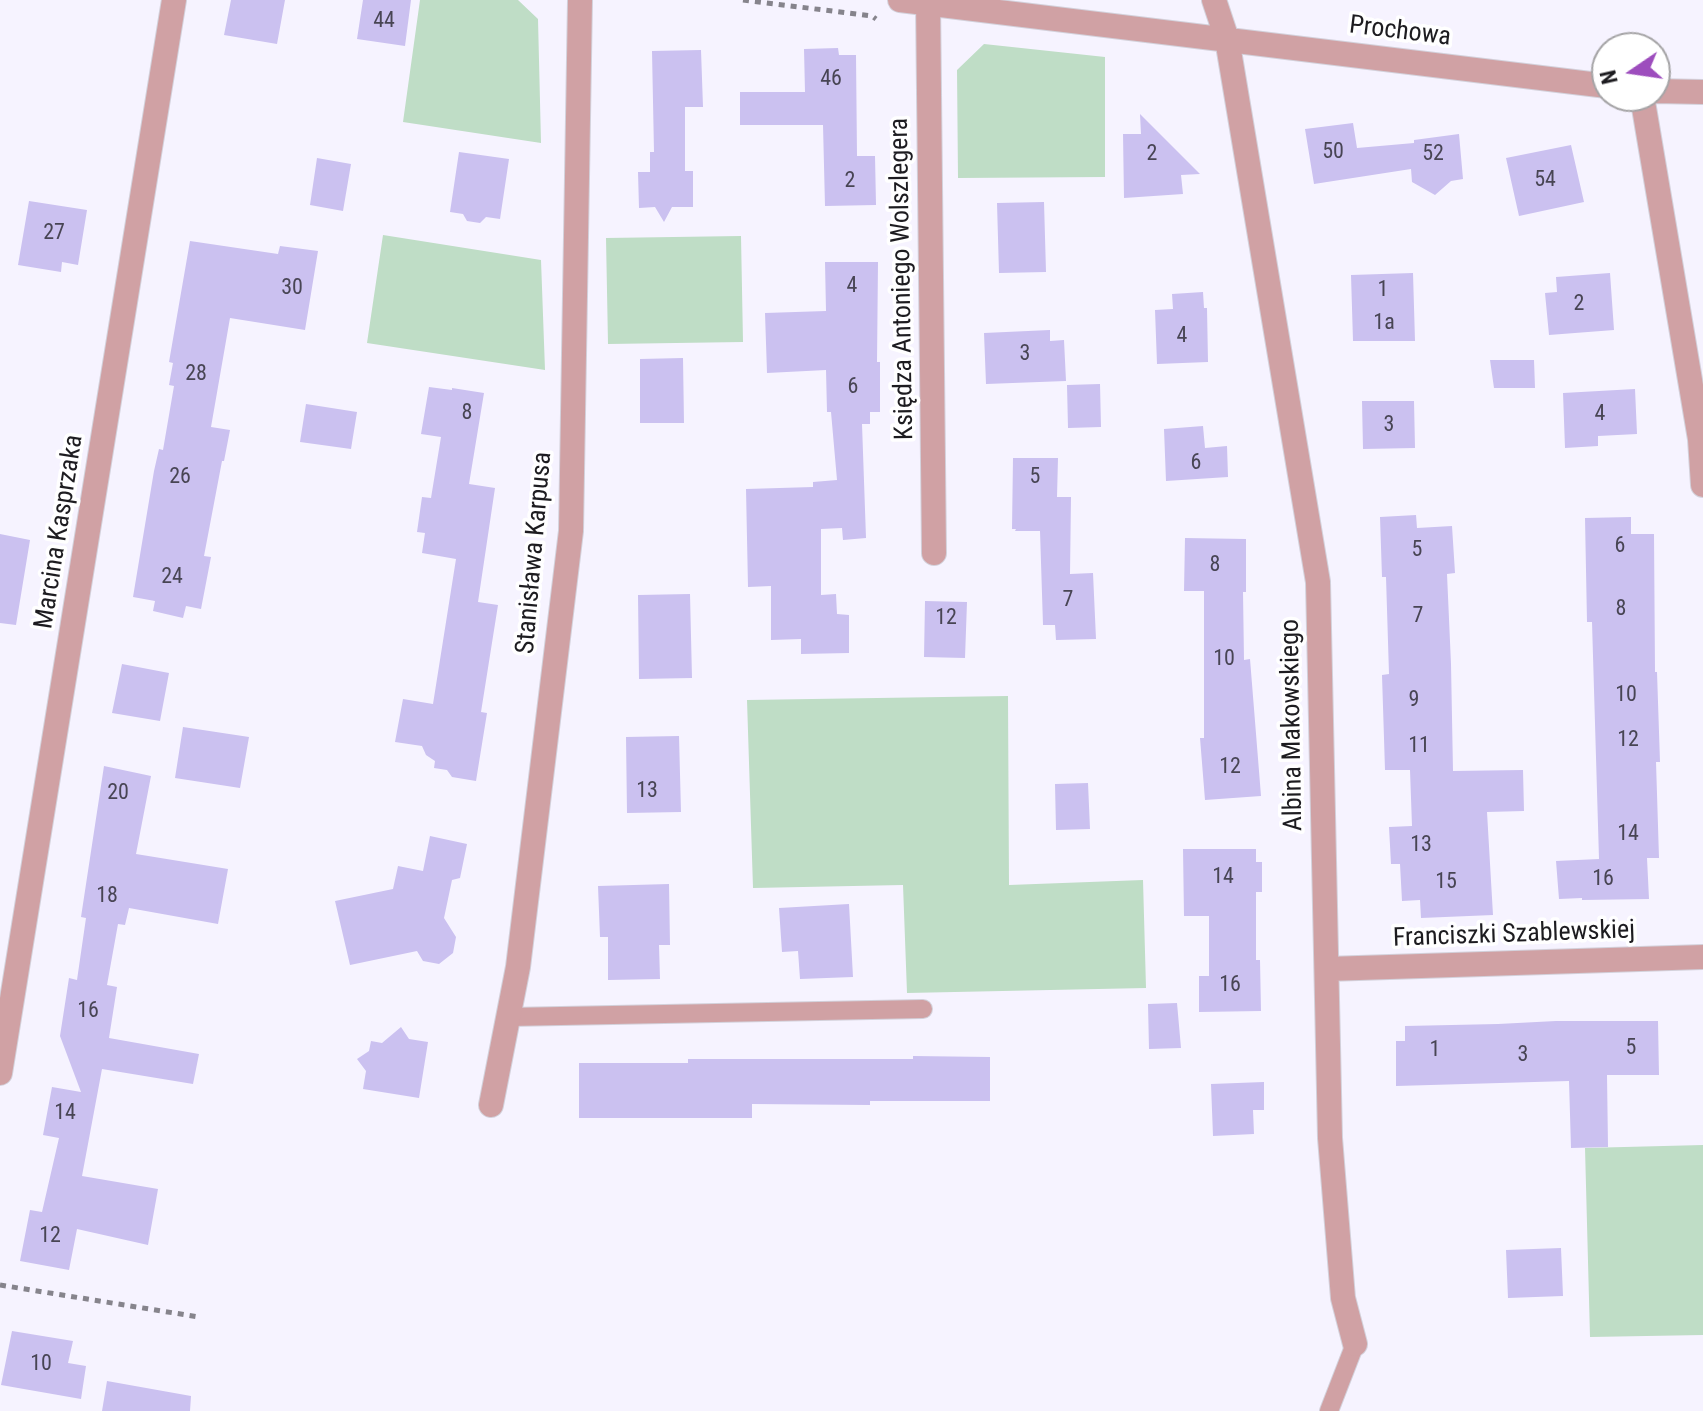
<!DOCTYPE html>
<meta charset="utf-8">
<style>
body{margin:0}
#map{position:relative;width:1703px;height:1411px;overflow:hidden;background:#f6f3ff;font-family:"Roboto Condensed",sans-serif}
canvas{display:block}
.north{position:absolute;left:1591px;top:32px;width:80px;height:80px;box-sizing:border-box;background:#fff;border:2px solid #a5a4a6;border-radius:50%;rotate:257deg;font-size:22px;font-weight:700;line-height:32px;text-align:center;color:#1d1c20}
.north::after{content:'';display:block;margin:auto;width:28px;height:36px;background:#9d4dbd;clip-path:polygon(50% 0,100% 100%,50% 72%,0 100%)}
</style>
<div id="map">
<canvas width="1703" height="1411"></canvas>
<div class="north">N</div>
</div>
<script>
const c = document.querySelector('canvas').getContext('2d');
c.lineJoin = 'round';
function fill(path, color) { c.fillStyle = color; c.fill(path, 'evenodd'); }
function trace(path, color, width, dash) { c.strokeStyle = color; c.lineWidth = width; c.lineCap = dash ? 'butt' : 'round'; c.setLineDash(dash || []); c.stroke(path); }
function drawText(font, color, halo, rows, align = 'center') {
  c.font = font + ' "Roboto Condensed",sans-serif'; c.lineWidth = 7; c.setLineDash([]); c.textBaseline = 'middle'; c.strokeStyle = halo; c.fillStyle = color; for (const [text, x, y, turn = 0] of rows) {
    c.save(); c.translate(x, y); c.rotate((+turn || 0) * Math.PI / 180); c.textAlign = isNaN(turn) ? turn : align; if (halo) c.strokeText(text, 0, 0); c.fillText(text, 0, 0); c.restore();
  }
}
fill(new Path2D(`
 M 420,0 L 518,0 L 538,19 L 541,143 L 403,122 Z
 M 984,44 L 1105,57 L 1105,177 L 958,178 L 957,70 Z
 M 383,235 L 541,260 L 545,370 L 367,343 Z
 M 741,236 L 743,342 L 608,344 L 606,238 Z
 M 1008,696 L 1009,885 L 1143,880 L 1146,988 L 907,993 L 903,885 L 753,888 L 747,700 Z
 M 1703,1145 L 1703,1335 L 1590,1337 L 1585,1148 Z`), '#bfddc6');
fill(new Path2D(`
 M 231,0 L 285,0 L 277,44 L 224,35 Z
 M 363,0 L 411,0 L 405,46 L 357,39 Z
 M 838,48 L 839,55 L 856,55 L 857,156 L 875,156 L 876,205 L 825,206 L 823,125 L 740,125 L 740,92 L 805,92 L 804,49 Z
 M 701,50 L 703,107 L 685,107 L 685,171 L 693,171 L 693,207 L 672,207 L 664,222 L 655,207 L 639,208 L 638,172 L 650,172 L 650,152 L 654,152 L 652,51 Z
 M 1140,114 L 1200,174 L 1181,175 L 1183,194 L 1124,198 L 1123,134 L 1141,134 Z
 M 1353,123 L 1357,148 L 1414,143 L 1414,140 L 1459,134 L 1463,179 L 1451,181 L 1435,195 L 1412,182 L 1411,169 L 1314,184 L 1305,129 Z
 M 1571,145 L 1584,202 L 1519,216 L 1506,158 Z
 M 459,152 L 509,159 L 500,219 L 486,217 L 480,223 L 467,221 L 463,214 L 450,212 Z
 M 317,158 L 351,164 L 343,211 L 310,205 Z
 M 29,201 L 87,210 L 78,265 L 62,262 L 61,272 L 18,265 Z
 M 1044,202 L 1046,272 L 999,273 L 997,203 Z
 M 190,241 L 278,254 L 280,246 L 318,251 L 305,330 L 230,318 L 211,427 L 230,430 L 224,461 L 222,461 L 204,556 L 211,557 L 201,609 L 186,606 L 183,618 L 153,611 L 155,601 L 133,597 L 154,471 L 159,449 L 163,450 L 174,386 L 169,385 L 173,363 L 169,362 Z
 M 825,262 L 878,262 L 877,362 L 880,362 L 880,412 L 870,412 L 870,424 L 862,424 L 866,538 L 843,540 L 842,528 L 821,529 L 821,595 L 836,594 L 837,614 L 849,615 L 849,653 L 801,654 L 801,639 L 771,640 L 771,586 L 748,587 L 746,489 L 813,487 L 813,482 L 837,480 L 831,412 L 827,412 L 826,370 L 767,373 L 765,313 L 826,311 Z
 M 1413,273 L 1415,341 L 1353,341 L 1351,275 Z
 M 1610,273 L 1614,330 L 1549,335 L 1545,293 L 1557,292 L 1556,277 Z
 M 1203,292 L 1204,308 L 1207,308 L 1208,362 L 1157,364 L 1155,310 L 1173,309 L 1172,294 Z
 M 1050,330 L 1050,341 L 1064,340 L 1066,381 L 986,384 L 984,333 Z
 M 683,358 L 684,423 L 640,423 L 640,359 Z
 M 1490,360 L 1534,360 L 1535,388 L 1494,388 Z
 M 1100,384 L 1101,427 L 1068,428 L 1067,385 Z
 M 429,387 L 452,390 L 452,388 L 484,393 L 469,484 L 495,488 L 478,602 L 498,605 L 481,712 L 487,713 L 476,781 L 452,777 L 447,770 L 434,768 L 435,761 L 426,755 L 422,746 L 395,742 L 403,699 L 433,704 L 456,559 L 422,553 L 425,533 L 417,532 L 422,497 L 431,498 L 441,437 L 421,434 Z
 M 1635,389 L 1637,434 L 1598,436 L 1598,446 L 1565,448 L 1563,393 Z
 M 1362,401 L 1414,401 L 1415,448 L 1363,449 Z
 M 306,404 L 357,412 L 351,449 L 300,442 Z
 M 1203,426 L 1205,448 L 1227,446 L 1228,477 L 1166,481 L 1164,429 Z
 M 1013,458 L 1058,458 L 1057,497 L 1071,497 L 1070,574 L 1093,573 L 1096,639 L 1056,640 L 1055,625 L 1043,625 L 1040,531 L 1015,531 L 1016,529 L 1012,529 Z
 M 1416,515 L 1417,528 L 1452,526 L 1455,573 L 1447,574 L 1451,664 L 1453,771 L 1523,770 L 1524,811 L 1487,812 L 1493,915 L 1421,918 L 1420,900 L 1402,901 L 1400,864 L 1391,864 L 1389,827 L 1412,826 L 1410,770 L 1385,770 L 1382,675 L 1389,674 L 1386,577 L 1382,577 L 1380,517 Z
 M 1631,517 L 1631,534 L 1654,534 L 1655,672 L 1657,672 L 1660,762 L 1656,762 L 1659,858 L 1647,858 L 1649,899 L 1582,900 L 1582,898 L 1559,899 L 1556,861 L 1599,859 L 1592,622 L 1587,622 L 1585,518 Z
 M 0,534 L 30,540 L 16,625 L 0,623 Z
 M 1185,538 L 1246,539 L 1246,592 L 1243,592 L 1244,660 L 1250,659 L 1261,796 L 1205,800 L 1200,738 L 1204,738 L 1204,591 L 1184,591 Z
 M 690,594 L 692,678 L 639,679 L 638,595 Z
 M 925,601 L 967,602 L 965,658 L 924,657 Z
 M 122,664 L 169,673 L 160,721 L 112,713 Z
 M 183,727 L 249,737 L 240,788 L 175,778 Z
 M 679,736 L 681,812 L 627,813 L 626,737 Z
 M 104,766 L 151,776 L 136,854 L 228,869 L 218,924 L 129,908 L 125,925 L 118,924 L 107,985 L 117,987 L 109,1038 L 199,1054 L 193,1084 L 102,1069 L 82,1176 L 158,1189 L 148,1245 L 77,1229 L 69,1270 L 20,1261 L 30,1210 L 42,1212 L 59,1138 L 43,1135 L 52,1087 L 81,1092 L 60,1036 L 69,978 L 77,980 L 86,918 L 81,917 Z
 M 1088,783 L 1090,829 L 1056,830 L 1055,784 Z
 M 430,836 L 467,844 L 460,878 L 452,880 L 444,918 L 456,937 L 453,953 L 439,964 L 423,961 L 417,951 L 350,965 L 335,901 L 393,889 L 398,866 L 423,871 Z
 M 1183,849 L 1256,849 L 1256,862 L 1262,862 L 1262,892 L 1256,892 L 1256,960 L 1260,960 L 1261,1011 L 1199,1012 L 1199,976 L 1209,976 L 1209,916 L 1184,916 Z
 M 669,884 L 670,945 L 659,945 L 660,979 L 608,980 L 608,937 L 600,937 L 598,886 Z
 M 849,904 L 853,977 L 800,979 L 798,951 L 782,952 L 779,908 Z
 M 1177,1003 L 1181,1048 L 1149,1049 L 1148,1004 Z
 M 1556,1021 L 1658,1021 L 1659,1075 L 1607,1075 L 1608,1147 L 1571,1148 L 1569,1081 L 1396,1086 L 1396,1041 L 1405,1041 L 1405,1026 L 1498,1024 Z
 M 401,1027 L 409,1039 L 428,1042 L 419,1098 L 363,1089 L 366,1071 L 357,1059 L 369,1051 L 371,1041 L 382,1043 Z
 M 913,1056 L 990,1057 L 990,1101 L 870,1101 L 870,1105 L 752,1104 L 752,1118 L 579,1118 L 579,1063 L 688,1063 L 688,1059 L 913,1059 Z
 M 1264,1082 L 1264,1110 L 1253,1110 L 1254,1134 L 1213,1136 L 1211,1084 Z
 M 1561,1248 L 1563,1296 L 1508,1298 L 1506,1250 Z
 M 12,1331 L 73,1341 L 68,1363 L 86,1366 L 81,1399 L 1,1385 Z
 M 107,1381 L 191,1396 L 190,1411 L 102,1411 Z`), '#cbc1f0');
const service = new Path2D(`
 M 509,1017 L 923,1009
 M 1329,1411 L 1355,1344`);
const minor = new Path2D(`
 M 900,0 L 1607,86
 M 928,0 L 934,553
 M 1214,0 L 1227,39 L 1318,582 L 1330,1138 L 1343,1298 L 1355,1344
 M 1655,91 L 1703,92
 M 1642,96 L 1700,439 L 1703,485
 M 1327,969 L 1703,957
 M 0,1073 L 174,0
 M 491,1105 L 518,967 L 571,531 L 580,0`);
trace(service, '#d3d1db', 20);
trace(minor, '#d3d1db', 26);
trace(new Path2D(`
 M 743,0 L 872,16 L 876,19
 M 0,1285 L 199,1317`), '#86848c', 5, [6, 6]);
trace(service, '#d0a1a4', 18);
trace(minor, '#d0a1a4', 24);
drawText('22px', '#484554', null, [
 ["44",384,21],
 ["46",831,79],
 ["50",1333,152],
 ["2",1152,154],
 ["52",1433,154],
 ["54",1545,180],
 ["2",850,181],
 ["27",54,233],
 ["4",852,286],
 ["30",292,288],
 ["1",1383,290],
 ["2",1579,304],
 ["1a",1384,323],
 ["4",1182,336],
 ["3",1025,354],
 ["28",196,374],
 ["6",853,387],
 ["8",467,413],
 ["4",1600,414],
 ["3",1389,425],
 ["6",1196,463],
 ["26",180,477],
 ["5",1035,477],
 ["6",1620,546],
 ["5",1417,550],
 ["8",1215,565],
 ["24",172,577],
 ["7",1068,600],
 ["8",1621,609],
 ["7",1418,616],
 ["12",946,618],
 ["10",1224,659],
 ["10",1626,695],
 ["9",1414,700],
 ["12",1628,740],
 ["11",1419,746],
 ["12",1230,767],
 ["13",647,791],
 ["20",118,793],
 ["14",1628,834],
 ["13",1421,845],
 ["14",1223,877],
 ["16",1603,879],
 ["15",1446,882],
 ["18",107,896],
 ["16",1230,985],
 ["16",88,1011],
 ["5",1631,1048],
 ["1",1435,1050],
 ["3",1523,1055],
 ["14",65,1113],
 ["12",50,1236],
 ["10",41,1364]
]);
drawText('26px', '#1d1c20', '#fff', [
 ["Prochowa",1400,32,7],
 ["Księdza Antoniego Wolszlegera",903,279,-91],
 ["Marcina Kasprzaka",60,532,-81],
 ["Stanisława Karpusa",535,553,-85],
 ["Albina Makowskiego",1293,725,-91],
 ["Franciszki Szablewskiej",1514,935,-2]
]);
</script>
